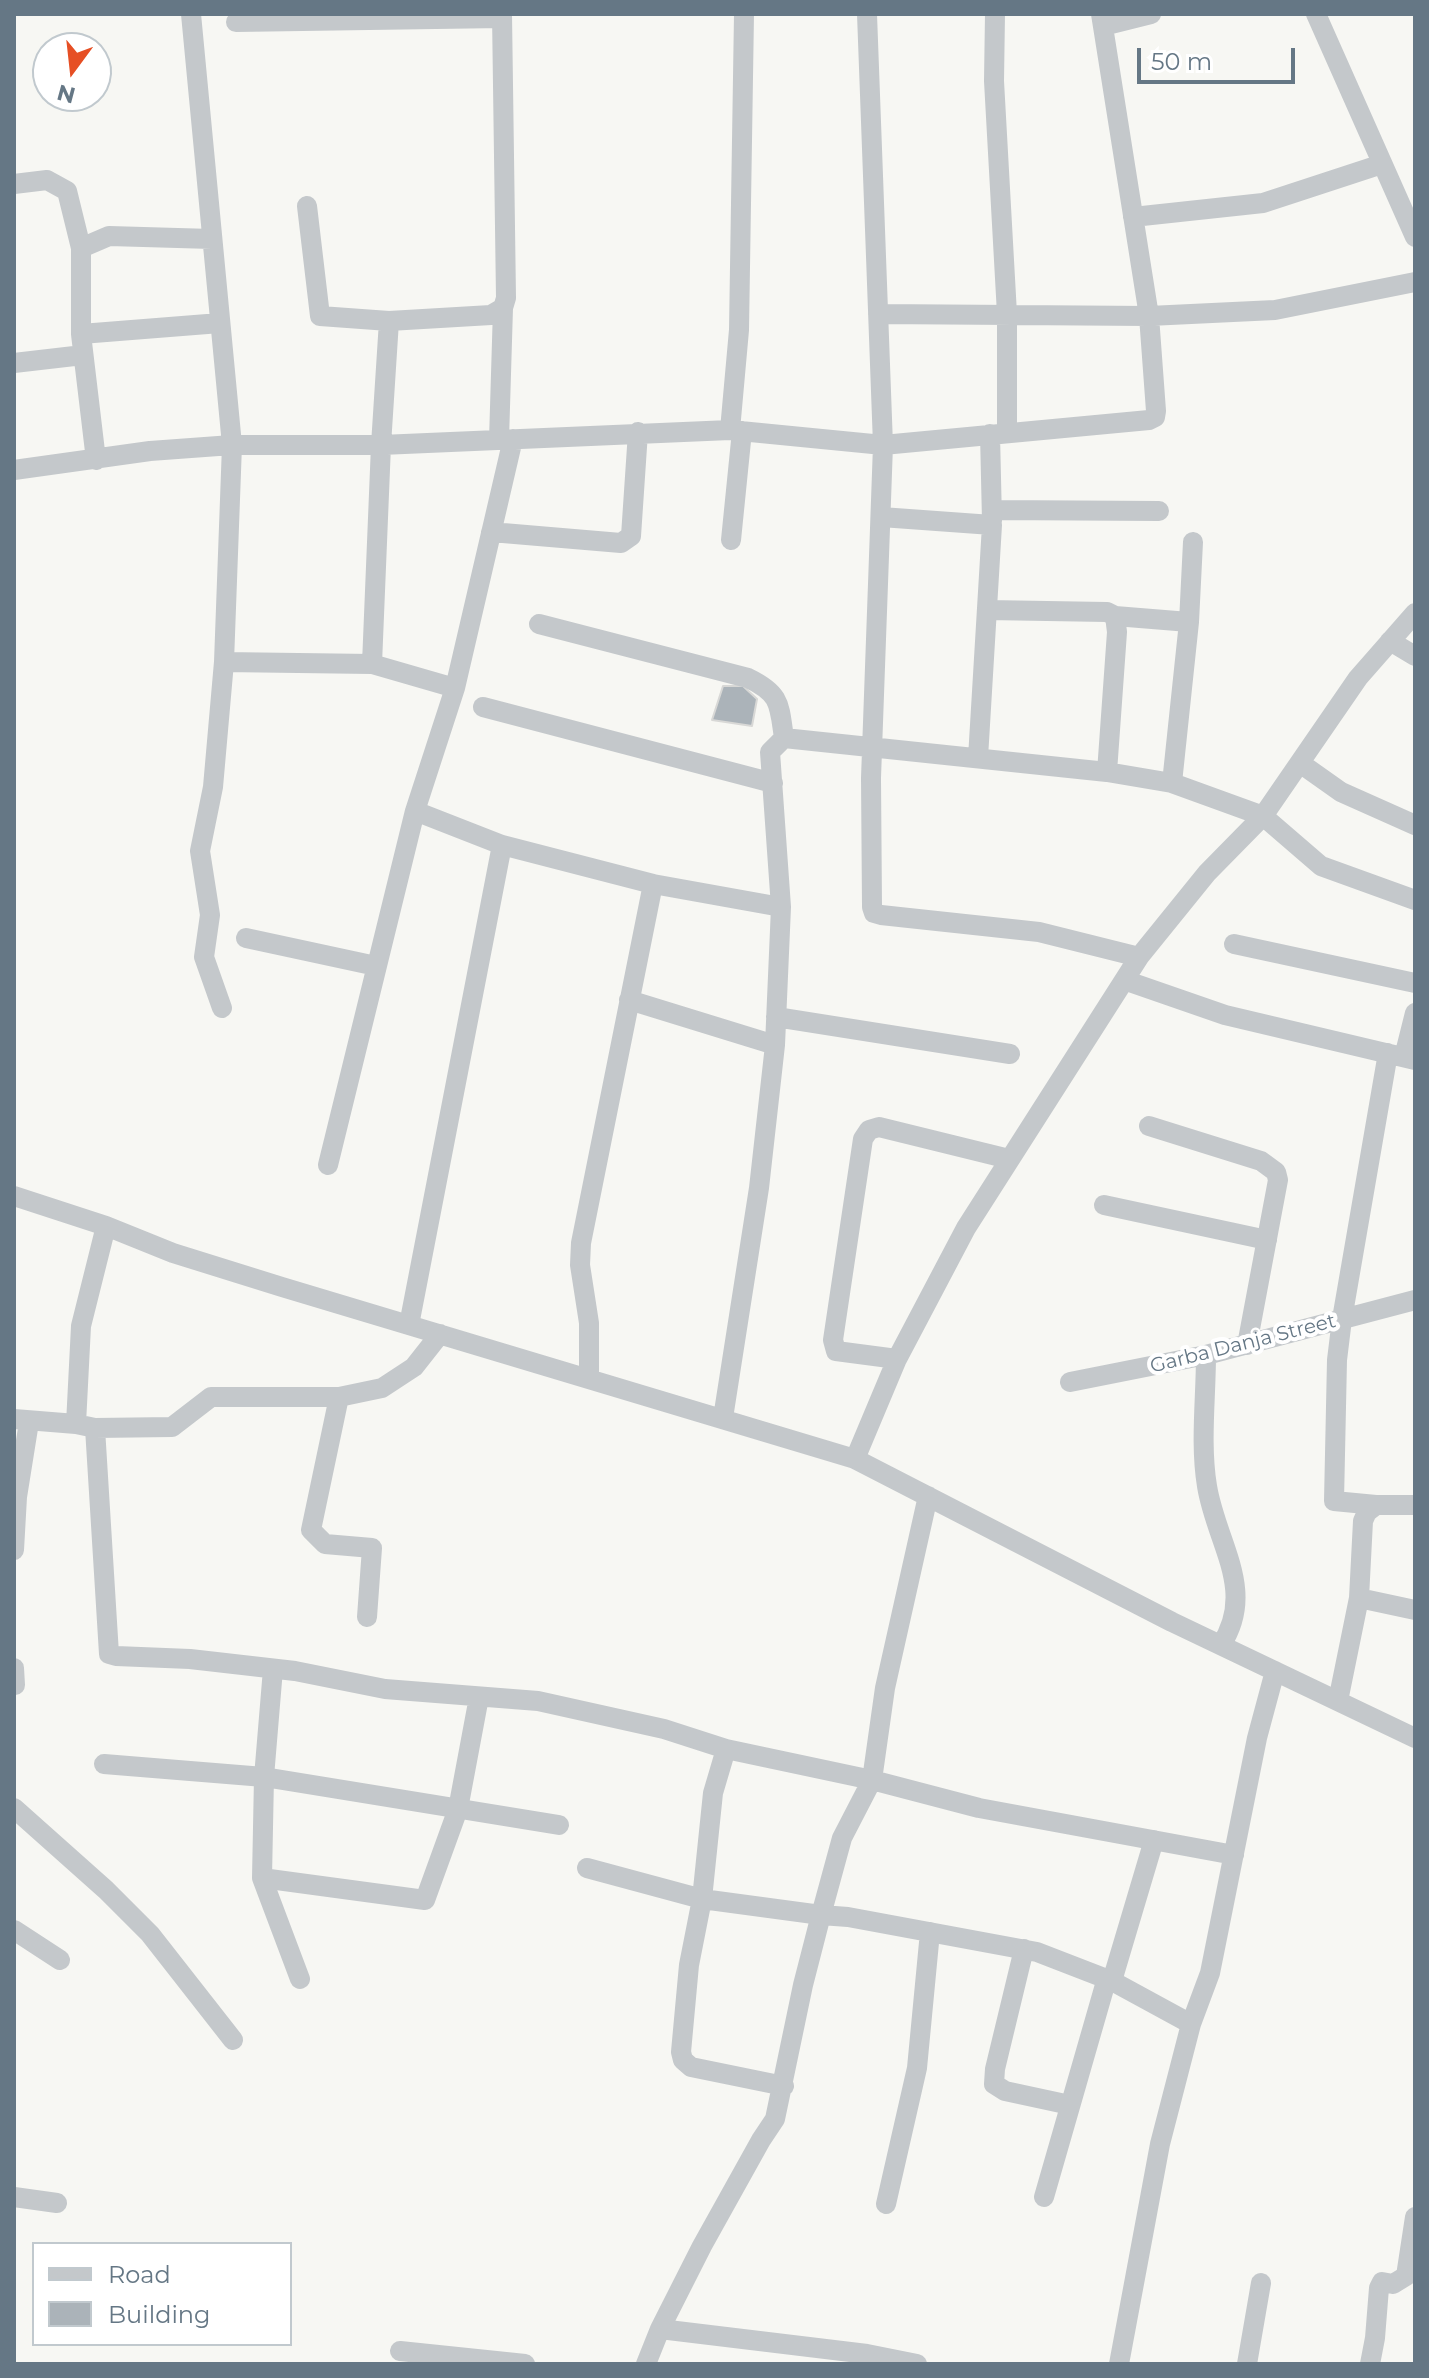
<!DOCTYPE html>
<style>
body{margin:0}
#map{position:relative;width:1429px;height:2378px;overflow:hidden;background:#f7f7f3;font-family:Montserrat,sans-serif}
canvas{display:block}
.frame{position:absolute;inset:0;border:16px solid #657785;pointer-events:none}
.legend{position:absolute;left:32px;top:2242px;width:260px;height:104px;box-sizing:border-box;background:#fff;border:2px solid #c1c9ce;margin:0;padding:10px 14px;list-style:none;font-size:24px;color:#657785}
.legend li{display:flex;align-items:center;gap:16px;height:40px}
.legend b{width:40px;border:2px solid #c1c9ce}
.north{position:absolute;left:32px;top:32px;width:80px;height:80px;box-sizing:border-box;background:#fff;border:2px solid #c1c9ce;border-radius:50%;rotate:195deg;font-size:22px;font-weight:700;line-height:32px;text-align:center;color:#657785}
.north::after{content:'';display:block;margin:auto;width:28px;height:36px;background:#e64f24;clip-path:polygon(50% 0,100% 100%,50% 72%,0 100%)}
.scale{position:absolute;left:1137px;top:48px;width:158px;height:36px;box-sizing:border-box;border:4px solid #657785;border-top:0;padding-left:10px;font-size:24px;line-height:28px;white-space:nowrap;color:#657785;-webkit-text-stroke:6px #fff;paint-order:stroke}
</style>
<div id="map">
<canvas width="1429" height="2378"></canvas>
<div class="frame"></div>
<ul class="legend">
<li><b style="height:10px;background:#c4c8cb"></b>Road</li>
<li><b style="height:22px;background:#abb3b9"></b>Building</li>
</ul>
<div class="north">N</div>
<div class="scale">50 m</div>
</div>
<script>
const c = document.querySelector('canvas').getContext('2d');
c.lineJoin = 'round';
function fill(path, color) { c.fillStyle = color; c.fill(path, 'evenodd'); }
function trace(path, color, width, dash) { c.strokeStyle = color; c.lineWidth = width; c.lineCap = dash ? 'butt' : 'round'; c.setLineDash(dash || []); c.stroke(path); }
function drawText(font, color, halo, rows, align = 'center') {
  c.font = font + ' Montserrat,sans-serif'; c.lineWidth = 8; c.setLineDash([]); c.textBaseline = 'middle'; c.strokeStyle = halo; c.fillStyle = color; for (const [text, x, y, turn = 0] of rows) {
    c.save(); c.translate(x, y); c.rotate((+turn || 0) * Math.PI / 180); c.textAlign = isNaN(turn) ? turn : align; if (halo) c.strokeText(text, 0, 0); c.fillText(text, 0, 0); c.restore();
  }
}
const building = new Path2D(`
 M 723,686 L 743,686 L 757,699 L 752,726 L 712,720 Z`);
fill(building, '#abb3b9');
trace(building, '#d8d8d6', 2);
trace(new Path2D(`
 M 191,14 L 232,445 L 224,662 L 213,787 L 200,851 L 210,915 L 204,957 L 222,1008
 M 502,14 L 506,298 L 503,308 L 491,315 L 389,321 L 381,445 L 372,664 L 455,688 L 415,811 L 502,845 L 653,884 L 581,1243 L 580,1265 L 589,1323 L 589,1378
 M 867,14 L 883,445 L 871,778 L 872,907 L 874,913 L 881,915 L 1039,932 L 1139,957
 M 995,14 L 994,81 L 1007,314 L 1007,432
 M 1316,14 L 1415,237
 M 236,22 L 502,18
 M 1103,26 L 1151,14
 M 14,184 L 47,180 L 67,191 L 81,248 L 81,334 L 96,460
 M 307,206 L 320,316 L 389,321
 M 1133,217 L 1263,203 L 1382,164
 M 81,248 L 109,236 L 212,239
 M 878,314 L 1149,316 L 1275,310 L 1415,282
 M 81,334 L 220,323
 M 14,363 L 83,355
 M 730,430 L 739,330 L 744,14
 M 990,434 L 992,521
 M 499,440 L 503,308
 M 14,470 L 150,451 L 232,445 L 381,445 L 730,430 L 883,445 L 1149,420 L 1155,417 L 1156,411 L 1149,316 L 1101,14
 M 992,510 L 1159,511
 M 881,517 L 992,525 L 978,758
 M 491,532 L 621,543 L 631,536 L 638,432
 M 731,540 L 742,431
 M 987,610 L 1107,612 L 1115,616 L 1117,632 L 1107,772
 M 1115,616 L 1189,622
 M 539,624 L 748,678 C 781,694 779,704 784,738
 M 1390,641 L 1415,656
 M 224,662 L 372,664
 M 455,688 L 513,439
 M 483,707 L 773,783
 M 1300,763 L 1341,792 L 1415,825
 M 1172,783 L 1189,622 L 1193,542
 M 653,884 L 781,907
 M 246,938 L 376,966
 M 1234,944 L 1415,983
 M 1124,980 L 1225,1015 L 1415,1060
 M 629,1000 L 775,1045
 M 776,1017 L 1010,1054
 M 1388,1053 L 1342,1319 L 1337,1360 L 1334,1501 L 1376,1505 L 1415,1505
 M 1404,1057 L 1415,1013
 M 1149,1126 L 1261,1161 L 1276,1172 L 1278,1180 L 1247,1345
 M 328,1165 L 415,811
 M 14,1196 L 106,1226 L 173,1253 L 282,1287 L 855,1459 L 1172,1622 L 1415,1738
 M 1104,1205 L 1267,1240
 M 409,1325 L 502,845
 M 1206,1355 C 1206,1398 1200,1444 1207,1486 C 1216,1543 1257,1590 1221,1645
 M 897,1359 L 836,1351 L 833,1340 L 863,1139 L 869,1130 L 879,1127 L 1009,1159
 M 1070,1382 L 1206,1355 L 1415,1300
 M 339,1397 L 311,1530 L 325,1544 L 372,1548 L 367,1617
 M 723,1418 L 759,1188 L 775,1045 L 781,907 L 770,752 L 784,738 L 1107,772 L 1172,783 L 1263,816 L 1321,866 L 1415,900
 M 14,1419 L 76,1424 L 95,1428 L 172,1427 L 211,1397 L 339,1397 L 382,1388 L 414,1367 L 440,1334
 M 76,1424 L 81,1326 L 106,1226
 M 95,1428 L 109,1654 L 116,1656 L 190,1659 L 295,1671 L 385,1689 L 538,1701 L 664,1729 L 726,1749 L 872,1780 L 979,1808 L 1234,1855
 M 855,1459 L 897,1359 L 966,1228 L 1139,957 L 1207,873 L 1263,816 L 1358,678 L 1415,613
 M 14,1550 L 17,1497 L 29,1422
 M 1359,1598 L 1415,1610
 M 14,1668 L 15,1685
 M 273,1669 L 264,1777 L 262,1878 L 300,1979
 M 1338,1701 L 1359,1598 L 1363,1521 L 1367,1512 L 1376,1505
 M 726,1749 L 713,1793 L 702,1899 L 689,1965 L 681,2052 L 683,2060 L 691,2067 L 784,2086
 M 104,1764 L 264,1777 L 559,1825
 M 14,1808 L 106,1890 L 150,1934 L 233,2040
 M 587,1868 L 702,1899 L 821,1915 L 842,1838 L 872,1780 L 885,1688 L 928,1496
 M 262,1878 L 425,1900 L 458,1809 L 479,1697
 M 14,1930 L 60,1960
 M 1024,1949 L 995,2069 L 994,2084 L 1005,2091 L 1070,2105
 M 1112,1981 L 1154,1840
 M 14,2197 L 57,2203
 M 1044,2197 L 1107,1978
 M 886,2204 L 917,2068 L 930,1932
 M 660,2329 L 867,2354 L 917,2364
 M 400,2351 L 525,2364
 M 646,2364 L 660,2329 L 702,2246 L 761,2140 L 775,2119 L 803,1985 L 821,1915 L 848,1917 L 1037,1952 L 1112,1981 L 1191,2024
 M 1119,2364 L 1160,2144 L 1191,2024 L 1210,1973 L 1257,1738 L 1275,1671
 M 1247,2364 L 1261,2283
 M 1370,2364 L 1375,2338 L 1379,2288 L 1382,2282 L 1393,2284 L 1406,2276 L 1415,2217`), '#c4c8cb', 20);
drawText('20px', '#657785', '#fff', [
 ["Garba Danja Street",1243,1344,-14]
]);
</script>
